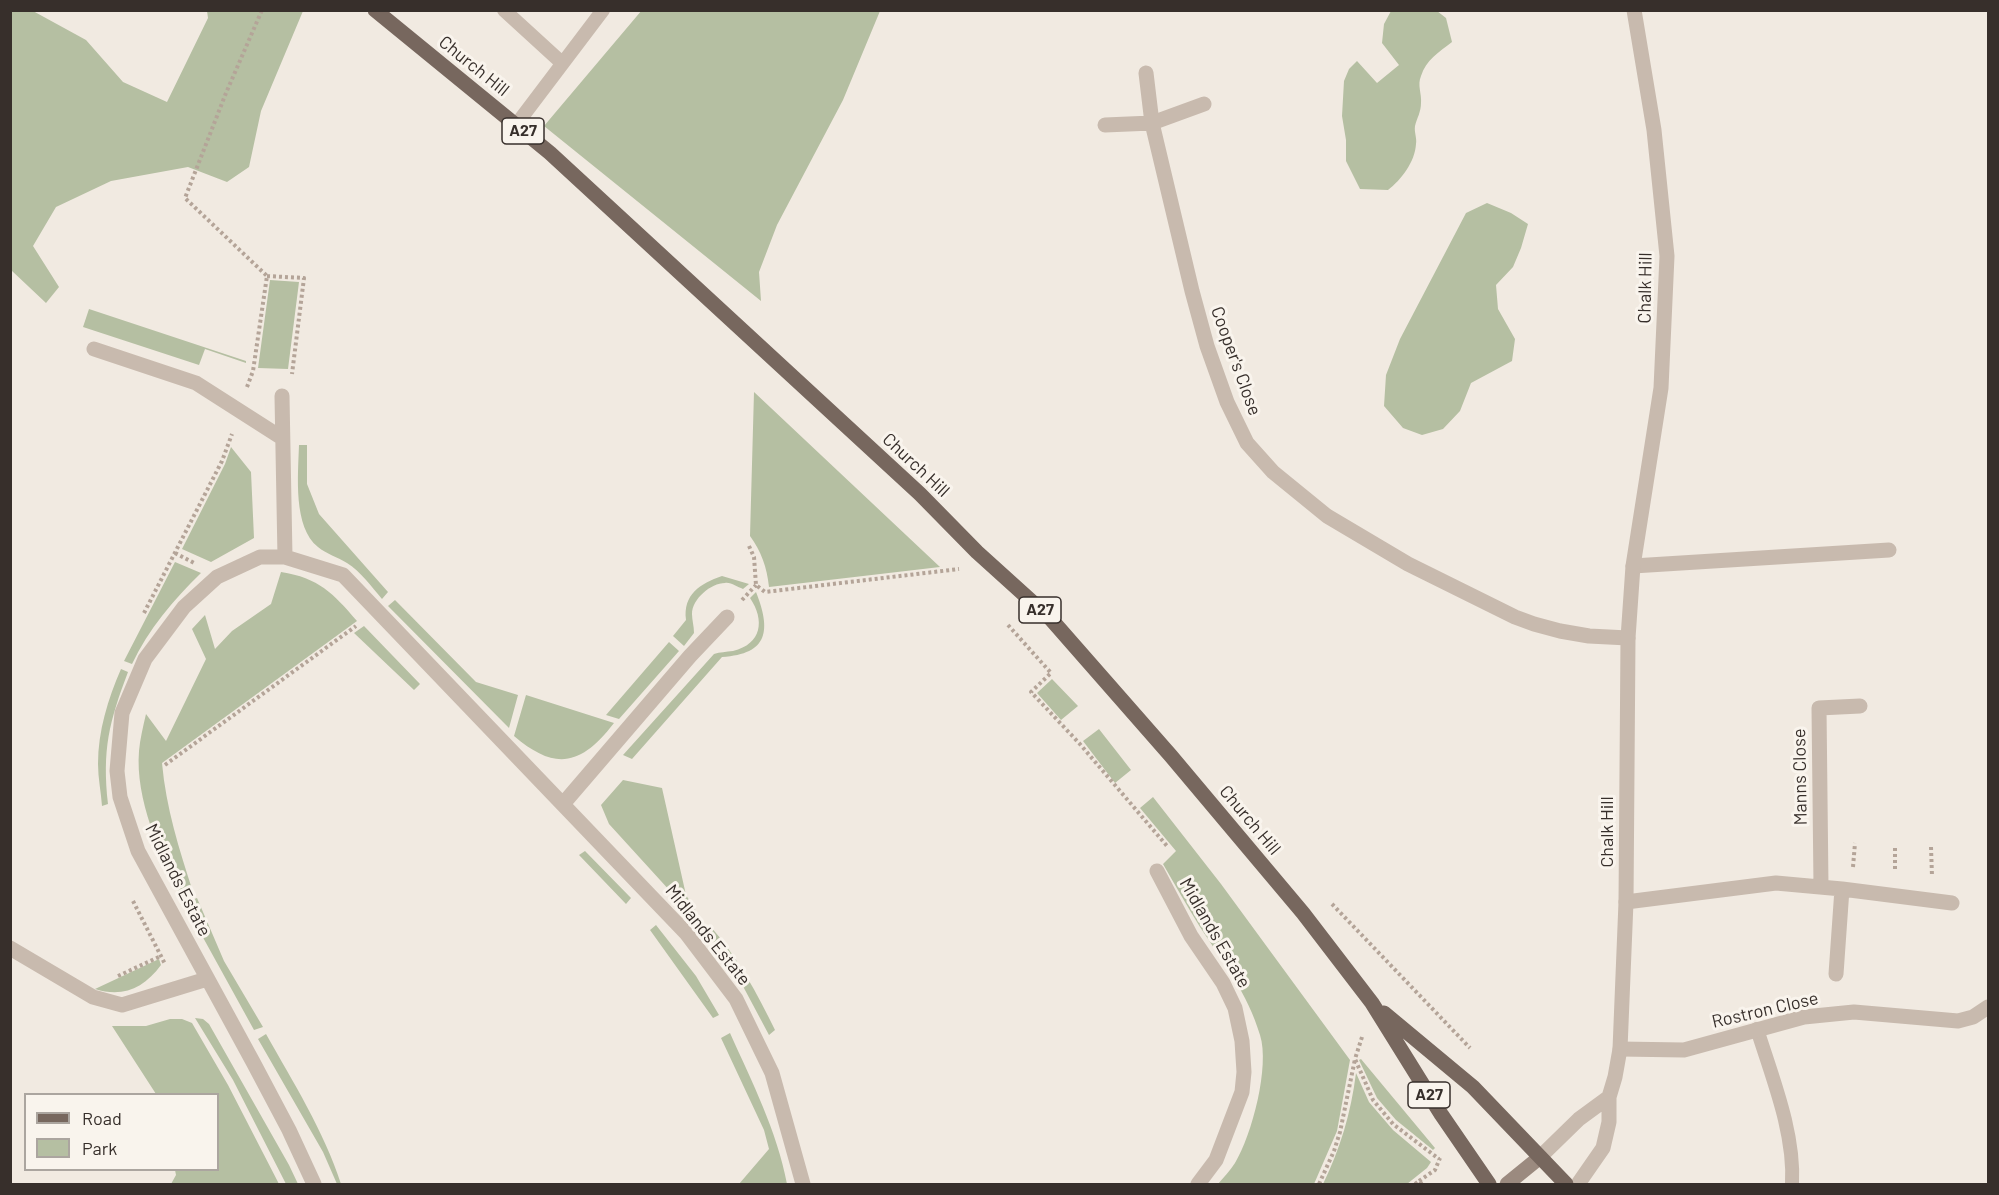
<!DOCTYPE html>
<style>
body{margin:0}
#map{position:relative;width:1999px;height:1195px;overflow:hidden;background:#f1eae1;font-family:Barlow,sans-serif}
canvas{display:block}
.frame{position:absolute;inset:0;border:12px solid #372f2b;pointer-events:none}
.legend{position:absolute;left:24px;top:1093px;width:195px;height:78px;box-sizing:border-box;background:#f9f4ed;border:2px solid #aba59f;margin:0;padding:8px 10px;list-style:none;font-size:18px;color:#372f2b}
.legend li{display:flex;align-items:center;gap:12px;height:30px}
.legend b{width:30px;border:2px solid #aba59f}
</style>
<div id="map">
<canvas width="1999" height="1195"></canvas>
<div class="frame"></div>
<ul class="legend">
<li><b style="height:8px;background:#77675e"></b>Road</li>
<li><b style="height:16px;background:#b5bfa2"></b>Park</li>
</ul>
</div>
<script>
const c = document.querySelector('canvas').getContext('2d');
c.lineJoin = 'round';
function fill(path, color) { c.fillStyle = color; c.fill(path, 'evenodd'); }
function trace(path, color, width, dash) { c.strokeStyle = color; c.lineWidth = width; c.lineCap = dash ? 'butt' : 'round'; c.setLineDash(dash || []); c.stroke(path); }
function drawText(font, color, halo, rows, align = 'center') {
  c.font = font + ' Barlow,sans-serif'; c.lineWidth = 6; c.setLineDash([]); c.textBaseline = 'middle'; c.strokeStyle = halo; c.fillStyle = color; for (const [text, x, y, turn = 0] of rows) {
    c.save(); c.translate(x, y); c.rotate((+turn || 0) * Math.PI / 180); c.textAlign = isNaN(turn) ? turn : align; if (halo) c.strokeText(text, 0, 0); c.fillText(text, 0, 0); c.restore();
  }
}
fill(new Path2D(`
 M 11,10 L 33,11 L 86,40 L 123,82 L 167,102 L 208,18 L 207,11 L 303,11 L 261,111 L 249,167 L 227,182 L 188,167 L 111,181 L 56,207 L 33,246 L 59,287 L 46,303 L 11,270 Z
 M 642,10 L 880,11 L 843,100 L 777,225 L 759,272 L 761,301 L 544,126 Z
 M 1391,11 L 1437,11 L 1446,18 L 1452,42 C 1439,52 1426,60 1421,76 C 1417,85 1422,94 1421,103 C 1421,112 1417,118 1415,126 C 1414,132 1417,138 1416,144 C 1415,162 1401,180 1388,190 L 1360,189 L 1346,161 L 1346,140 L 1342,116 L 1344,81 L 1349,69 L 1357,61 L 1377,83 L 1399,65 L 1382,43 L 1384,24 Z
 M 1487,203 L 1511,213 L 1528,224 L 1521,248 L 1513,267 L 1496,285 L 1498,309 L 1515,339 L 1512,361 L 1471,383 L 1460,411 L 1443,429 L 1422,435 L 1403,428 L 1384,406 L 1386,375 L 1400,339 L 1466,213 Z
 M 270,280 L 299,282 L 288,369 L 258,368 Z
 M 89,309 L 246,361 L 246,363 L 205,349 L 199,365 L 83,327 Z
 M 754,392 L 940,567 L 769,587 C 767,567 761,551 750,536 Z
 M 299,445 L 307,445 L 307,484 L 319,514 L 388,592 L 382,599 C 371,586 361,572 347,563 C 338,557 326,554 318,547 C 293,527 298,476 299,445 Z
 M 231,447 L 251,472 L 254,538 L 211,562 L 182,549 L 225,464 Z
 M 175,562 L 201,573 C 174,599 148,630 132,664 L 124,661 Z
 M 281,572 C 319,578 333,593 357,621 L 162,763 C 166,808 179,849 193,892 L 181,897 C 160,854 135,799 139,751 C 140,739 143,727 146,714 L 166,741 L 206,659 L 192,629 L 205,615 L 215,649 L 232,631 L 271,604 Z
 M 722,576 L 749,584 L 743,589 C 737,587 731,582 725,583 C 711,583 692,599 692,614 C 692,620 694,626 694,633 L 684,646 L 673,636 L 686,620 C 683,594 700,584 722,576 Z
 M 756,592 C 771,630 769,654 722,657 L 632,759 L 623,755 L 714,654 C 720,652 726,652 733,651 C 762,644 765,620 750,598 Z
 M 395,600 L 476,682 L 518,695 L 509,728 L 388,606 Z
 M 364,626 L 420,684 L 414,690 L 354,633 Z
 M 669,642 L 679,651 L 619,719 L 606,715 Z
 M 121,669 L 128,672 C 109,722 102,750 108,804 L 102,806 C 101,792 98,778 98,764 C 98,731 108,699 121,669 Z
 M 1052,679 L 1078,706 L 1061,720 L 1037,693 Z
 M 526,695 L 614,723 C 581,766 555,771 514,736 Z
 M 1099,729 L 1131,770 L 1115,783 L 1083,741 Z
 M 623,780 L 662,788 L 686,895 L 696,911 L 691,914 L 609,824 L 601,805 Z
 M 1153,797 L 1221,884 L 1350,1060 L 1337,1131 L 1314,1184 L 1218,1184 C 1223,1178 1230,1171 1235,1163 C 1252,1135 1270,1066 1260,1035 C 1248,994 1223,962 1200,927 C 1187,906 1175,885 1163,864 L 1176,851 L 1140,808 Z
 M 585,851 L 631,898 L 626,904 L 579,855 Z
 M 197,898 L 224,961 L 263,1027 L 254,1030 L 184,903 Z
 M 656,925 L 696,976 L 719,1015 L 713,1018 L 650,930 Z
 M 711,927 C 738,958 757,993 775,1030 L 769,1035 L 737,975 L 705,930 Z
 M 159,959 L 161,965 C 144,988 123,998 95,989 Z
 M 195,1018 L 203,1019 L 209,1024 L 289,1165 L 298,1184 L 286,1184 L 233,1080 Z
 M 170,1019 L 182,1019 L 192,1023 L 228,1085 L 279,1184 L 171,1184 L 176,1175 L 175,1170 L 218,1170 L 218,1094 L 156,1094 L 112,1026 L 146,1026 Z
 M 730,1033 C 752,1082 777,1131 787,1184 L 739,1184 L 769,1149 L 764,1130 L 721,1038 Z
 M 266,1034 C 293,1082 324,1131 341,1184 L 337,1184 L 323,1152 L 258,1039 Z
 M 1361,1059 L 1435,1148 L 1433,1150 L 1396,1120 L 1377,1098 L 1359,1060 Z
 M 1356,1073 L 1369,1102 L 1393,1130 L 1431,1162 L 1427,1168 L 1407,1184 L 1323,1184 C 1340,1149 1351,1113 1356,1073 Z`), '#b5bfa2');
trace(new Path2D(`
 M 267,276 L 304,278 L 292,374
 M 247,387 L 253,371 L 267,276 L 185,198 L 226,93 L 262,10
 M 749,546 L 754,557 L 756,585 L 765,592 L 959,569
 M 175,553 L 196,564
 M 742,600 L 756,585
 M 144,613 L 222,461 L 232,434
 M 1008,625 L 1051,673 L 1031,692 L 1079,743 L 1167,846
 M 165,765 L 356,626
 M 1931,847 L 1932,876
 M 1895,848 L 1895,871
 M 1853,867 L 1855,843
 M 133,901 L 165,964
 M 1332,904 L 1470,1048
 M 118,976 L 161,956
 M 1362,1037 L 1355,1059 L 1373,1100 L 1393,1124 L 1439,1159
 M 1419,1181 L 1435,1170 L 1440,1158
 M 1319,1184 L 1334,1151 L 1340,1132 L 1355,1059
 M 1415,1184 L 1419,1181 L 1422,1184`), '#b4a498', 4, [3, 3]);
trace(new Path2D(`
 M 504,10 L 562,63
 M 516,125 L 603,10
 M 1757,1029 C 1772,1077 1795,1133 1792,1184`), '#c8baae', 14);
trace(new Path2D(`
 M 1146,73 L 1152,123 L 1192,291 L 1207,346 L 1227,402 L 1247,443 L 1273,472 L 1327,516 L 1408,564 L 1515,617 L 1534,624 L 1560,631 L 1589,636 L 1628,638
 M 1105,125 L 1152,123 L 1204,104
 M 94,349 L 196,383 L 282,438
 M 282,396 L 285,557
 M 1633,566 L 1889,550
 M 563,804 L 690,656 L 727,617
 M 1157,871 L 1191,936 L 1223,983 L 1235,1008 L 1242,1041 L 1244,1072 L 1242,1092 L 1216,1160 L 1198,1184
 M 1821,886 L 1819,708 L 1860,706
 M 1626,902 L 1776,883 L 1842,889 L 1952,903
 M 10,948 L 93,997 L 122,1005 L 207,979
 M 1836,974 L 1842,889
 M 1620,1049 L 1684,1050 L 1804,1017 L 1854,1012 L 1958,1021 L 1973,1017 L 1988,1007
 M 314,1184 L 289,1130 L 253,1062 L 138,851 L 120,797 L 117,771 L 122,713 L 145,659 L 184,607 L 217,577 L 260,557 L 285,557 L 343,575 L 686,933 L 736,999 L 772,1073 L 803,1184`), '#c8baae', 15);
trace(new Path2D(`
 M 1539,1158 L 1579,1119 L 1609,1097
 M 1578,1184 L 1603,1148 L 1609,1122 L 1609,1097 L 1615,1077 L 1620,1049 L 1626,902 L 1628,638 L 1633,566 L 1661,388 L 1667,256 L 1654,130 L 1634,10`), '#c8baae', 15);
trace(new Path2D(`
 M 1507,1184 L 1539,1158`), '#9b8a7f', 15);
trace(new Path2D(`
 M 375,10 L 550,153 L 920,494 L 977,552 L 1050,618 L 1171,756 L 1303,913 L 1372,1003 L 1441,1114 L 1489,1184
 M 1384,1013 L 1473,1087 L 1566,1184`), '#77675e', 15);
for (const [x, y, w] of [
 [523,131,42],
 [1040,610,42],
 [1429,1095,42]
]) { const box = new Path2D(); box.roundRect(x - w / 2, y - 13, w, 26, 4.5); c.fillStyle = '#f9f4ed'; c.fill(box); trace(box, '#372f2b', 1.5); }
drawText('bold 16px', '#372f2b', null, [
 ["A27",523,131],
 ["A27",1040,610],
 ["A27",1429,1095]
]);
drawText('18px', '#372f2b', '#f9f4ed', [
 ["Church Hill",474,66,39],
 ["Chalk Hill",1645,288,-89],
 ["Cooper's Close",1236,361,70],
 ["Church Hill",916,465,43],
 ["Manns Close",1800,777,-91],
 ["Church Hill",1250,820,50],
 ["Chalk Hill",1607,832,-90],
 ["Midlands Estate",178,880,63],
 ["Midlands Estate",1215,933,60],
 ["Midlands Estate",708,935,51],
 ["Rostron Close",1765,1010,-13]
]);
</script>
